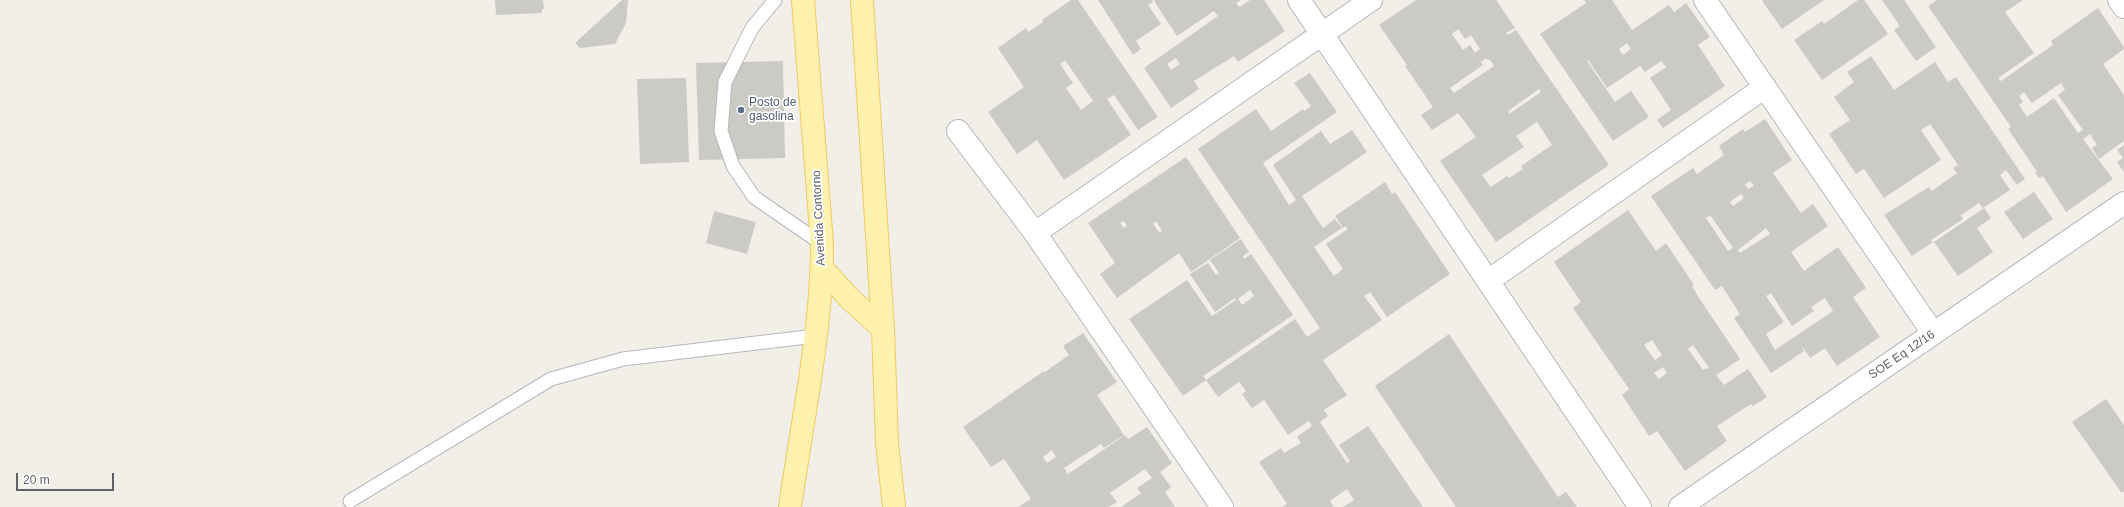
<!DOCTYPE html>
<style>
body{margin:0}
#map{position:relative;width:2124px;height:507px;overflow:hidden;background:#f1efe8;font-family:Helvetica,sans-serif}
canvas{display:block}
.scale{position:absolute;left:16px;top:473px;width:98px;height:18px;box-sizing:border-box;border:2px solid #5f6368;border-top:0;padding-left:5px;font-size:12px;line-height:14px;white-space:nowrap;color:#5f6368;-webkit-text-stroke:3px #fff;paint-order:stroke}
</style>
<div id="map">
<canvas width="2124" height="507"></canvas>
<div class="scale">20 m</div>
</div>
<script>
const c = document.querySelector('canvas').getContext('2d');
c.lineJoin = 'round';
function fill(path, color) { c.fillStyle = color; c.fill(path, 'evenodd'); }
function trace(path, color, width, dash) { c.strokeStyle = color; c.lineWidth = width; c.lineCap = dash ? 'butt' : 'round'; c.setLineDash(dash || []); c.stroke(path); }
function drawText(font, color, halo, rows, align = 'center') {
  c.font = font + ' Helvetica,sans-serif'; c.lineWidth = 3.5; c.setLineDash([]); c.textBaseline = 'middle'; c.strokeStyle = halo; c.fillStyle = color; for (const [text, x, y, turn = 0] of rows) {
    c.save(); c.translate(x, y); c.rotate((+turn || 0) * Math.PI / 180); c.textAlign = isNaN(turn) ? turn : align; if (halo) c.strokeText(text, 0, 0); c.fillText(text, 0, 0); c.restore();
  }
}
fill(new Path2D(`
 M 495,0 L 543,0 L 544,9 L 542,9 L 542,13 L 496,15 Z
 M 622,0 L 628,0 L 626,23 L 615,44 L 580,48 L 575,43 Z
 M 1071,0 L 1078,0 L 1158,117 L 1138,130 L 1114,95 L 1107,99 L 1131,135 L 1064,180 L 1037,140 L 1017,154 L 988,112 L 1024,87 L 998,48 L 1026,28 L 1028,32 L 1043,22 L 1042,20 ZM 1065,60 L 1093,101 L 1081,110 L 1066,88 L 1073,83 L 1060,64 Z
 M 1098,0 L 1152,0 L 1153,2 L 1148,5 L 1161,24 L 1136,41 L 1141,49 L 1133,55 Z
 M 1155,0 L 1241,0 L 1236,3 L 1239,7 L 1250,0 L 1264,0 L 1285,31 L 1238,62 L 1234,56 L 1194,81 L 1199,89 L 1171,108 L 1144,68 L 1218,16 L 1214,11 L 1177,36 L 1154,1 ZM 1176,58 L 1180,64 L 1171,70 L 1167,64 Z
 M 1416,0 L 1496,0 L 1515,28 L 1506,33 L 1508,35 L 1516,30 L 1609,165 L 1496,242 L 1440,161 L 1476,137 L 1458,113 L 1432,130 L 1421,115 L 1433,107 L 1405,66 L 1407,65 L 1379,25 ZM 1458,29 L 1465,39 L 1471,35 L 1480,49 L 1475,53 L 1470,45 L 1463,50 L 1452,34 ZM 1485,59 L 1490,60 L 1494,66 L 1454,93 L 1450,88 L 1483,65 L 1481,62 ZM 1539,89 L 1541,92 L 1509,114 L 1508,111 ZM 1537,122 L 1552,145 L 1521,166 L 1523,169 L 1509,178 L 1507,176 L 1491,187 L 1482,175 L 1524,147 L 1516,136 Z
 M 1584,0 L 1612,0 L 1632,30 L 1669,5 L 1674,12 L 1686,3 L 1710,37 L 1698,45 L 1725,86 L 1663,128 L 1657,120 L 1671,110 L 1650,78 L 1666,67 L 1661,61 L 1645,72 L 1640,66 L 1607,88 L 1588,60 L 1587,61 L 1615,102 L 1631,91 L 1649,117 L 1613,141 L 1540,34 L 1586,3 ZM 1627,43 L 1631,49 L 1623,55 L 1619,49 Z
 M 1764,0 L 1824,0 L 1782,29 L 1762,1 Z
 M 1858,0 L 1864,0 L 1888,34 L 1822,80 L 1794,40 L 1822,21 L 1824,24 Z
 M 1882,0 L 1904,0 L 1936,47 L 1916,61 L 1894,30 L 1900,26 Z
 M 1937,0 L 2023,0 L 2005,12 L 2034,53 L 1998,78 L 2001,81 L 2053,45 L 2051,41 L 2098,8 L 2124,47 L 2124,49 L 2103,64 L 2124,95 L 2124,141 L 2099,159 L 2092,148 L 2097,145 L 2090,134 L 2083,139 L 2113,179 L 2066,212 L 2043,176 L 2039,178 L 2035,173 L 2037,172 L 2008,129 L 2011,127 L 1928,6 ZM 2061,83 L 2065,90 L 2058,95 L 2083,130 L 2078,133 L 2054,98 L 2027,117 L 2019,105 L 2023,102 L 2019,96 L 2024,92 L 2032,103 Z
 M 1871,56 L 1894,90 L 1935,62 L 1948,82 L 1956,77 L 2025,179 L 2017,185 L 2006,170 L 2000,175 L 2010,190 L 1983,208 L 1979,203 L 1961,215 L 1963,219 L 1931,240 L 1933,242 L 1912,256 L 1884,215 L 1929,187 L 1932,191 L 1957,173 L 1953,168 L 1958,165 L 1930,124 L 1921,130 L 1941,160 L 1884,198 L 1864,169 L 1856,174 L 1829,134 L 1850,120 L 1834,97 L 1854,82 L 1847,72 Z
 M 783,61 L 785,158 L 699,160 L 696,63 Z
 M 1310,73 L 1337,112 L 1263,163 L 1289,205 L 1296,200 L 1273,165 L 1321,131 L 1330,144 L 1352,130 L 1367,152 L 1302,196 L 1323,228 L 1335,219 L 1342,228 L 1314,247 L 1334,276 L 1343,269 L 1326,244 L 1348,229 L 1345,226 L 1343,228 L 1335,216 L 1385,182 L 1392,194 L 1395,192 L 1450,274 L 1387,317 L 1370,292 L 1364,296 L 1382,320 L 1323,360 L 1347,395 L 1324,410 L 1328,416 L 1320,422 L 1347,463 L 1350,461 L 1339,445 L 1368,426 L 1423,507 L 1343,507 L 1354,500 L 1347,489 L 1330,501 L 1334,507 L 1282,507 L 1287,504 L 1259,462 L 1281,448 L 1284,453 L 1301,443 L 1297,437 L 1312,426 L 1309,421 L 1288,435 L 1264,400 L 1252,408 L 1242,394 L 1246,391 L 1239,382 L 1218,397 L 1206,380 L 1295,319 L 1307,337 L 1320,328 L 1198,149 L 1256,109 L 1271,131 L 1303,109 L 1304,111 L 1311,106 L 1294,83 Z
 M 686,78 L 689,162 L 640,164 L 637,79 Z
 M 1765,119 L 1792,160 L 1773,173 L 1801,213 L 1813,204 L 1828,226 L 1791,252 L 1804,271 L 1838,247 L 1866,288 L 1853,297 L 1880,337 L 1837,366 L 1825,348 L 1810,358 L 1802,346 L 1804,351 L 1771,373 L 1734,318 L 1740,314 L 1722,286 L 1715,290 L 1651,196 L 1693,168 L 1697,174 L 1724,155 L 1719,146 L 1743,129 L 1745,132 ZM 1750,181 L 1754,186 L 1748,189 L 1745,184 ZM 1741,194 L 1744,198 L 1733,206 L 1730,202 ZM 1710,215 L 1733,248 L 1728,251 L 1706,218 ZM 1766,228 L 1770,234 L 1740,253 L 1738,250 ZM 1771,293 L 1792,326 L 1814,311 L 1811,307 L 1825,298 L 1833,311 L 1775,350 L 1766,334 L 1784,322 L 1766,296 Z
 M 2124,145 L 2124,172 L 2117,162 L 2123,158 L 2117,150 Z
 M 1186,157 L 1240,238 L 1191,272 L 1179,253 L 1117,298 L 1100,274 L 1115,263 L 1088,223 ZM 1124,221 L 1127,226 L 1124,228 L 1120,223 ZM 1156,221 L 1162,231 L 1159,232 L 1153,224 Z
 M 2034,192 L 2053,219 L 2023,239 L 2004,212 Z
 M 1984,208 L 1991,218 L 1977,228 L 1993,252 L 1958,276 L 1934,242 Z
 M 1628,210 L 1656,251 L 1666,243 L 1694,285 L 1692,286 L 1699,298 L 1740,359 L 1716,375 L 1724,385 L 1748,369 L 1767,397 L 1753,406 L 1751,404 L 1717,426 L 1727,441 L 1685,471 L 1657,431 L 1649,436 L 1622,395 L 1629,389 L 1573,308 L 1581,302 L 1554,262 ZM 1652,340 L 1662,355 L 1655,360 L 1644,345 ZM 1693,345 L 1709,368 L 1707,369 L 1706,368 L 1703,370 L 1688,349 ZM 1663,367 L 1667,373 L 1659,379 L 1654,373 Z
 M 714,211 L 756,222 L 747,254 L 706,243 Z
 M 1241,239 L 1249,252 L 1243,256 L 1244,259 L 1251,254 L 1293,315 L 1203,376 L 1206,380 L 1183,396 L 1129,319 L 1187,280 L 1212,316 L 1236,300 L 1235,298 L 1215,312 L 1190,274 L 1208,263 L 1216,275 L 1219,273 L 1210,260 ZM 1250,290 L 1254,296 L 1242,305 L 1238,299 Z
 M 1083,333 L 1117,382 L 1097,395 L 1124,435 L 1104,448 L 1101,444 L 1064,468 L 1068,474 L 1125,435 L 1128,439 L 1147,427 L 1172,463 L 1160,472 L 1171,487 L 1165,492 L 1175,507 L 1121,507 L 1141,493 L 1137,488 L 1152,478 L 1145,469 L 1110,493 L 1117,502 L 1109,507 L 1018,507 L 1031,499 L 1004,459 L 991,467 L 963,427 L 1044,371 L 1045,372 L 1069,355 L 1063,346 ZM 1052,450 L 1056,457 L 1047,463 L 1043,457 Z
 M 1449,334 L 1558,497 L 1566,492 L 1577,507 L 1456,507 L 1375,386 Z
 M 2106,399 L 2124,425 L 2124,492 L 2121,492 L 2072,422 Z`), '#cccac5');
const lane = new Path2D(`
 M 775,0 L 752,28 L 725,82 L 721,131 L 733,166 L 754,197 L 822,244
 M 350,501 L 551,379 L 623,359 L 815,336`);
const street = new Path2D(`
 M 1299,0 L 1640,507
 M 1705,0 L 1933,333
 M 2119,0 L 2124,7
 M 958,131 L 1035,233 L 1222,507
 M 1035,233 L 1371,0
 M 1488,281 L 1765,87`);
const secondary = new Path2D(`
 M 1680,507 L 2124,203`);
const primary = new Path2D(`
 M 862,0 L 883,329 L 887,443 L 894,507
 M 822,268 L 849,298 L 883,329
 M 790,507 C 802,422 822,330 822,244 L 803,0`);
trace(lane, '#b5b8bc', 15);
trace(street, '#b5b8bc', 24);
trace(secondary, '#b6babf', 24);
trace(primary, '#f2c960', 24);
trace(lane, '#fff', 13);
trace(street, '#fff', 22);
trace(secondary, '#fff', 22);
trace(primary, '#fff2af', 22);
for (const [x, y, r, color] of [
 [741,110,4,"#5c6f8a"]
]) { const dot = new Path2D(); dot.arc(x, y, r, 0, 2 * Math.PI); c.fillStyle = color; c.fill(dot); trace(dot, '#fff', 1.5); }
drawText('12px', '#4e5e75', '#fff', [
 ["Posto de",749,103],
 ["gasolina",749,117]
], 'left');
drawText('12px', '#5f6368', '#fff', [
 ["Avenida Contorno",819,218,-93],
 ["SOE Eq 12/16",1902,355,-34]
]);
</script>
